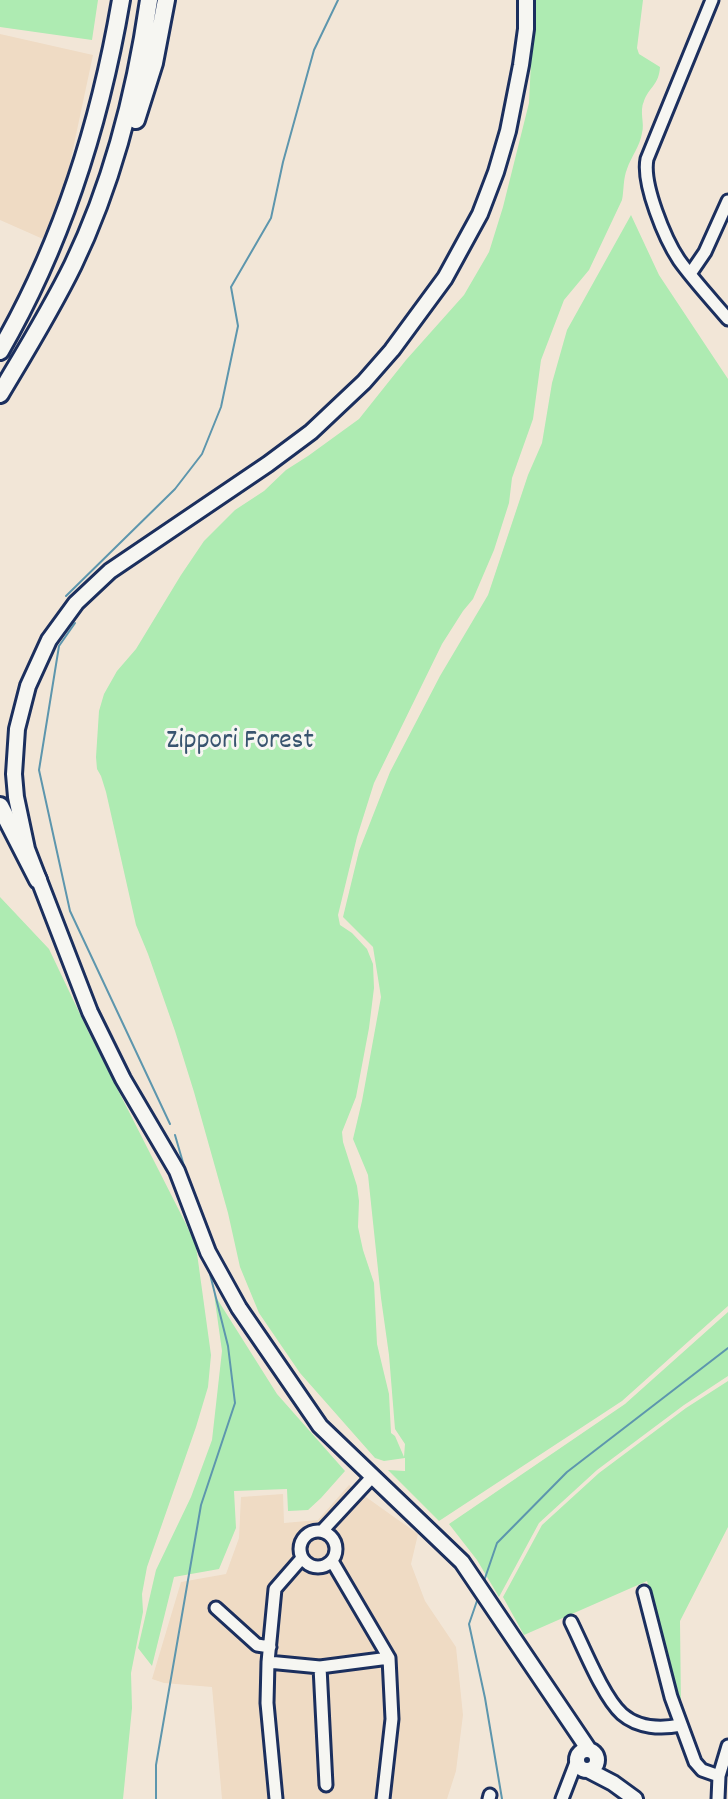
<!DOCTYPE html>
<style>
body{margin:0}
canvas{display:block;background:#f2e6d7}
</style>
<canvas width="728" height="1799"></canvas>
<script>
const c = document.querySelector('canvas').getContext('2d');
c.lineJoin = 'round';
function fill(path, color) { c.fillStyle = color; c.fill(path, 'evenodd'); }
function trace(path, color, width, dash) { c.strokeStyle = color; c.lineWidth = width; c.lineCap = dash ? 'butt' : 'round'; c.setLineDash(dash || []); c.stroke(path); }
function drawText(font, color, halo, rows, align = 'center') {
  c.font = font + ' Dekko,sans-serif'; c.lineWidth = 6; c.setLineDash([]); c.textBaseline = 'middle'; c.strokeStyle = halo; c.fillStyle = color; for (const [text, x, y, turn = 0] of rows) {
    c.save(); c.translate(x, y); c.rotate((+turn || 0) * Math.PI / 180); c.textAlign = isNaN(turn) ? turn : align; if (halo) c.strokeText(text, 0, 0); c.fillText(text, 0, 0); c.restore();
  }
}
fill(new Path2D(`
 M 0,34 L 93,55 L 67,177 L 43,239 L 0,220 Z
 M 349,1485 L 418,1534 L 411,1564 L 425,1601 L 456,1647 L 463,1715 L 456,1771 L 447,1799 L 222,1799 L 212,1687 L 164,1683 L 152,1679 L 181,1582 L 226,1574 L 239,1538 L 241,1497 L 283,1494 L 284,1523 L 318,1520 Z`), '#efdbc4');
fill(new Path2D(`
 M 0,0 L 98,0 L 92,40 L 0,27 Z
 M 534,0 L 643,0 L 637,48 L 639,54 L 660,67 C 659,85 649,87 644,101 C 639,112 645,123 642,133 C 640,146 631,157 627,169 C 623,179 624,190 622,200 L 589,270 L 564,300 L 541,360 L 533,419 L 512,478 L 509,503 L 494,550 L 473,599 L 463,611 L 442,644 L 374,783 L 357,837 L 338,915 L 340,925 L 352,933 L 367,949 L 373,964 L 374,988 L 369,1028 L 356,1097 L 342,1132 L 343,1142 L 357,1186 L 359,1201 L 358,1227 L 363,1250 L 374,1283 L 377,1344 L 389,1394 L 391,1433 L 395,1436 L 404,1457 L 405,1444 L 395,1429 L 389,1355 L 381,1298 L 368,1175 L 353,1139 L 362,1101 L 381,997 L 373,947 L 343,917 L 359,851 L 390,772 L 440,676 L 488,595 L 528,475 L 542,443 L 552,383 L 567,330 L 631,215 L 659,275 L 728,379 L 728,1306 L 622,1401 L 439,1521 L 388,1470 L 405,1471 L 405,1458 L 384,1461 L 375,1458 L 300,1373 L 259,1313 L 240,1267 L 228,1213 L 194,1092 L 175,1031 L 148,954 L 136,925 L 106,792 L 101,776 L 97,769 L 96,757 L 99,711 L 104,694 L 117,671 L 136,649 L 181,575 L 204,541 L 235,510 L 264,491 L 286,470 L 308,456 L 359,419 L 406,360 L 464,295 L 489,252 L 503,207 L 529,103 Z
 M 0,897 L 49,949 L 89,1033 L 186,1224 L 196,1246 L 211,1355 L 208,1387 L 196,1427 L 147,1567 L 142,1594 L 143,1612 L 131,1673 L 132,1708 L 123,1799 L 0,1799 Z
 M 214,1294 L 277,1394 L 345,1471 L 321,1498 L 308,1510 L 288,1511 L 287,1489 L 234,1491 L 236,1528 L 219,1569 L 174,1577 L 152,1666 L 138,1648 L 156,1570 L 191,1497 L 212,1440 L 222,1351 Z
 M 728,1312 L 728,1376 L 684,1405 L 597,1470 L 539,1523 L 499,1597 L 477,1560 L 449,1524 L 625,1404 Z
 M 728,1381 L 728,1527 L 680,1621 L 681,1708 L 647,1581 L 524,1635 L 503,1597 L 542,1525 L 599,1473 L 686,1408 Z`), '#aeebb2');
trace(new Path2D(`
 M 66,596 L 175,489 L 202,454 L 221,407 L 238,326 L 231,287 L 271,218 L 283,162 L 314,50 L 338,0
 M 75,623 L 59,646 L 39,770 L 70,911 L 170,1124
 M 175,1135 L 188,1180
 M 484,1581 L 497,1543 L 567,1472 L 728,1348
 M 478,1598 L 469,1624 L 485,1698 L 502,1799
 M 156,1799 L 156,1765 L 201,1505 L 235,1403 L 228,1346 L 210,1274`), '#5d96ad', 2);
const minor = new Path2D(`
 M 712,0 L 647,159 C 642,184 665,239 679,260 C 694,281 712,300 728,319
 M 690,274 L 705,252 L 728,201
 M300 1549a18 18 0 1 1 36 0a18 18 0 1 1-36 0Z
 M 322,1531 L 373,1476
 M 332,1561 L 389,1658
 M 644,1592 L 671,1697 L 695,1762 L 702,1770 L 719,1776
 M 216,1608 L 257,1645 L 270,1647
 M 571,1622 C 583,1646 603,1697 622,1714 C 638,1728 661,1729 681,1725
 M 268,1662 L 320,1667 L 389,1658 L 392,1719 L 383,1799
 M 320,1667 L 326,1785
 M 276,1799 L 267,1703 L 268,1662 L 275,1589 L 302,1558
 M 489,1799 L 490,1795
 M 562,1799 L 577,1760
 M 718,1799 L 719,1776 L 728,1746`);
const major = new Path2D(`
 M 526,0 L 526,29 L 521,65 L 508,131 L 496,172 L 480,214 L 445,278 L 392,350 L 364,382 L 311,432 L 268,464 L 110,571 L 76,603 L 49,640 L 28,686 L 17,729 L 14,774 L 16,797 L 27,849 L 90,1012 L 123,1079 L 177,1171 L 208,1252 L 239,1308 L 320,1426 L 462,1562 L 589,1750
 M577 1760a10 10 0 1 1 20 0a10 10 0 1 1-20 0Z
 M 588,1770 L 613,1783 L 635,1799`);
const highway = new Path2D(`
 M 136,120 L 154,63 L 166,0
 M 0,351 C 63,242 100,123 121,0
 M 0,394 C 25,352 51,310 73,265 C 113,182 136,91 149,0
 M 0,806 L 38,880`);
trace(minor, '#1b2f5e', 17);
trace(major, '#1b2f5e', 20);
trace(highway, '#1b2f5e', 22);
trace(minor, '#f6f6f2', 11);
trace(major, '#f6f6f2', 14);
trace(highway, '#f6f6f2', 16);
drawText('28px', '#38556f', '#f6f6f2', [
 ["Zippori Forest",240,743]
]);
</script>
